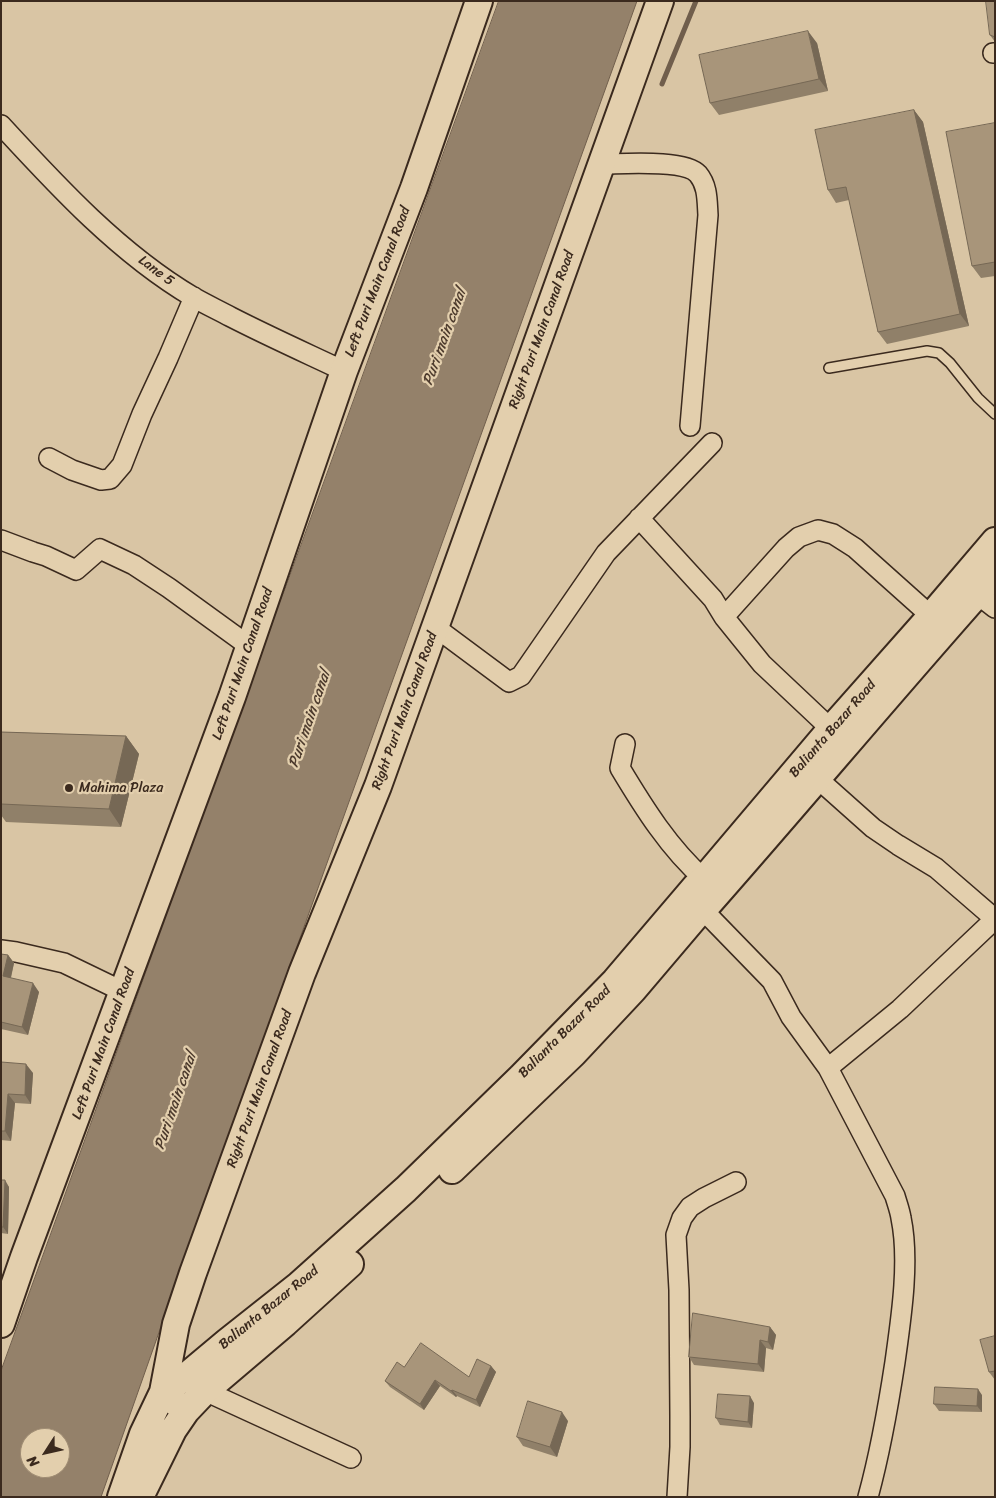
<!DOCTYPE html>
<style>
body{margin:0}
#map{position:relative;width:996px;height:1498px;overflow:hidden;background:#d9c5a4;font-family:Sriracha,sans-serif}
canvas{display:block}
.frame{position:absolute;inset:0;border:2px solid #3b2a1e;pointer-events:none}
.north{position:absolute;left:20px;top:1428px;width:50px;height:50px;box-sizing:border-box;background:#e3cfad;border:1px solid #a08d74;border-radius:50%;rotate:235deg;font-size:14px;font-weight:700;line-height:20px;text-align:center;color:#3b2a1e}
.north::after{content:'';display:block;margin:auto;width:18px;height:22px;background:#3b2a1e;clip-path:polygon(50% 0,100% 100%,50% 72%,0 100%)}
</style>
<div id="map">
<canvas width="996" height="1498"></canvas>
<div class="frame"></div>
<div class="north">N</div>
</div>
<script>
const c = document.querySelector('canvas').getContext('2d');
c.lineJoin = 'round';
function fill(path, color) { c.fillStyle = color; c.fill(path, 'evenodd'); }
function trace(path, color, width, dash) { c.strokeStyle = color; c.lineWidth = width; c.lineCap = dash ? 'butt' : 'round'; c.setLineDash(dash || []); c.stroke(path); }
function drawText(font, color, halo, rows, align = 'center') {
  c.font = font + ' Sriracha,sans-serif'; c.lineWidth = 4.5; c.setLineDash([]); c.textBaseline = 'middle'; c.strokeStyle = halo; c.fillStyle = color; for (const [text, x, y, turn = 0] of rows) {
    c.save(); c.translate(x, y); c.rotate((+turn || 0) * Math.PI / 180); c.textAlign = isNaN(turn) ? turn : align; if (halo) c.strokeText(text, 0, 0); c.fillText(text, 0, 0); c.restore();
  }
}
const water = new Path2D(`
 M 499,1 L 637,1 L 195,1230 L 101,1497 L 1,1497 L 1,1371 ZM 30,1438 L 60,1438 L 60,1468 L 30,1468 Z`);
fill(water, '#94816a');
trace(water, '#705e4c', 1);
trace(new Path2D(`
 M 662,84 L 696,1`), '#705e4c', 5);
const lane = new Path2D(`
 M 829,368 L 927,351 L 939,353 L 950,363 L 978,398 L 995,414`);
const street = new Path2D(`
 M 993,53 L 995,53
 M 1,125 C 58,187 120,254 193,297 C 205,304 218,310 231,317 C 268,336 306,353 344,371
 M 602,164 C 622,164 685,159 698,174 C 708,186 707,201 708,215 L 690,426
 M 49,458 L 72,470 L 101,480 L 110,479 L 122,465 L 142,414 L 168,358 L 194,297
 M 639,518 L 713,599 L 724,617 L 762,664 L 831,729
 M 1,540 L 33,552 L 46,556 L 76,570 L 100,549 L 134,565 L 169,588 L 249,646
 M 977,594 L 995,608
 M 724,617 L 786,548 L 799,537 L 818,530 L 833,534 L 855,548 L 931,616
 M 435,627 L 509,682 L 521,676 L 606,553 L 712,443
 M 625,744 L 620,768 C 644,808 669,848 704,879
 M 818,779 L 873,828 L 898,845 L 936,868 L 995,919
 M 703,910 L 772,981 L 791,1017 L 828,1068 L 895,1196 C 897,1203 900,1211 901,1218 C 910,1261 901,1319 895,1362 C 888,1408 880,1453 868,1497
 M 1,950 L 16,952 L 64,963 L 124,992
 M 828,1068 L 900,1009 L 995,919
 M 205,1391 L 351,1458
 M 677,1497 L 680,1447 L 680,1416 L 679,1290 L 676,1235 L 682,1218 L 690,1207 L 704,1198 L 736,1182`);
const secondary = new Path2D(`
 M 452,1170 L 573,1054 L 633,990 L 695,917 L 703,910 C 801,799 896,685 995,574
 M 1,1324 L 24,1257 L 232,697 L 344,371 L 414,188 L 479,1
 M 186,1411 L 163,1392 L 176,1324 L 193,1273 L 302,973 L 378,786 L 660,1
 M 121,1497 L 143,1434 L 163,1392 L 184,1378 L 227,1342 L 299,1285 L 406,1189 L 521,1077 L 615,981 L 696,886 L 704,879 L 831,729 L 931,616 L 995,541
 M 140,1497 L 173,1430 L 186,1411 L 205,1391 L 285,1323 L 350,1264`);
trace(lane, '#3b2a1e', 12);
trace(street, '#3b2a1e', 22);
trace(secondary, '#3b2a1e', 30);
trace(lane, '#e3cfad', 9);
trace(street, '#e3cfad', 19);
trace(secondary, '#e3cfad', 26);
fill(new Path2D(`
 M 995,1 L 995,42 L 990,35 Z
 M 817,43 L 828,91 L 719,115 L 710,103 Z
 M 914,110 L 923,122 L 969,326 L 887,344 L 878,332 L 849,200 L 836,203 L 828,190 Z
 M 995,123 L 995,276 L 981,278 L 972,266 Z
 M 1,732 L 126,736 L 139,754 L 121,827 L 6,822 L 1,815 Z
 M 1,954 L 8,955 L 14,963 L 11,978 L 39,992 L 28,1035 L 1,1029 Z
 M 1,1062 L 33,1073 L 31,1104 L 15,1103 L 11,1141 L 1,1140 Z
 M 1,1180 L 9,1187 L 8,1234 L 1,1233 Z
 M 770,1327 L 776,1335 L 773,1350 L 766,1348 L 764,1372 L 694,1365 L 689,1357 Z
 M 995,1336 L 995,1380 L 989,1372 Z
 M 491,1366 L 496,1372 L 480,1407 L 457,1396 L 456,1397 L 440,1386 L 424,1410 L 390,1387 L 385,1381 L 404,1367 L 469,1377 Z
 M 982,1395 L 982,1412 L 939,1411 L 934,1404 Z
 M 754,1403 L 752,1428 L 720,1425 L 716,1418 Z
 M 568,1421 L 557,1457 L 523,1446 L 517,1437 Z`), '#908069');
fill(new Path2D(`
 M 808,31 L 817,43 L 828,91 L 819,79 Z
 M 914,110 L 923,122 L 969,326 L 960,314 Z
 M 126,736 L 139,754 L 121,827 L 109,809 Z
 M 8,955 L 14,963 L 9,985 L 3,976 Z
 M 33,983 L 39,992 L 28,1035 L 22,1027 Z
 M 26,1064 L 33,1073 L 31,1104 L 25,1095 Z
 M 8,1094 L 15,1103 L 11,1141 L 5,1131 Z
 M 5,1180 L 9,1187 L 8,1234 L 3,1227 Z
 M 770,1327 L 776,1335 L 773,1350 L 768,1342 Z
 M 760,1340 L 766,1348 L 764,1372 L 758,1364 Z
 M 491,1366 L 496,1372 L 480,1407 L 476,1400 Z
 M 435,1380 L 440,1386 L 424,1410 L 420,1404 Z
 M 978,1389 L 982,1395 L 982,1412 L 977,1406 Z
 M 452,1390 L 457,1396 L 456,1397 L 451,1391 Z
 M 750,1396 L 754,1403 L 752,1428 L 748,1422 Z
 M 562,1412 L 568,1421 L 557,1457 L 550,1447 Z`), '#766855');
const building = new Path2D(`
 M 986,1 L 995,1 L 995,37 L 990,35 Z
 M 808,31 L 819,79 L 710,103 L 699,55 Z
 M 914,110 L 960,314 L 878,332 L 846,187 L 828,190 L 815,130 Z
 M 995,123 L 995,262 L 972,266 L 946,132 Z
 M 1,732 L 126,736 L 109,809 L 1,804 Z
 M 1,954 L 8,955 L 3,976 L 33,983 L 22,1027 L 1,1022 Z
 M 1,1062 L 26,1064 L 25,1095 L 8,1094 L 5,1131 L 1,1131 Z
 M 1,1180 L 5,1180 L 3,1227 L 1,1227 Z
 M 693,1313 L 770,1327 L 768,1342 L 760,1340 L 758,1364 L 689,1357 Z
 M 995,1336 L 995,1371 L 989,1372 L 980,1340 Z
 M 421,1343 L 469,1377 L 477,1359 L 491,1366 L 476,1400 L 452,1390 L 451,1391 L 435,1380 L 420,1404 L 385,1381 L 397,1362 L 404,1367 Z
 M 935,1387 L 978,1389 L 977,1406 L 934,1404 Z
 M 718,1394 L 750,1396 L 748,1422 L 716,1418 Z
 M 528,1401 L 562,1412 L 550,1447 L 517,1437 Z`);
fill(building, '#a8957a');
trace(building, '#766855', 1);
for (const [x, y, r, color] of [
 [69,788,5,"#3b2a1e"]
]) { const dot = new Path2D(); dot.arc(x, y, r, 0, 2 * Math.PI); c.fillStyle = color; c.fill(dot); trace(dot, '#e3cfad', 2); }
drawText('14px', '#3b2a1e', '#e3cfad', [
 ["Lane 5",156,271,37],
 ["Left Puri Main Canal Road",378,282,-69],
 ["Right Puri Main Canal Road",542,330,-70],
 ["Left Puri Main Canal Road",243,664,-71],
 ["Right Puri Main Canal Road",405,711,-70],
 ["Balianta Bazar Road",833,729,-49],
 ["Balianta Bazar Road",565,1032,-45],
 ["Left Puri Main Canal Road",104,1044,-70],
 ["Right Puri Main Canal Road",260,1089,-70],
 ["Balianta Bazar Road",269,1308,-39]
]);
drawText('14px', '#3b2a1e', '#e3cfad', [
 ["Mahima Plaza",79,788]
], 'left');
drawText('italic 15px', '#4d3b2d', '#e3cfad', [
 ["Puri main canal",445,337,-70],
 ["Puri main canal",310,719,-71],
 ["Puri main canal",176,1101,-71]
]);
</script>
